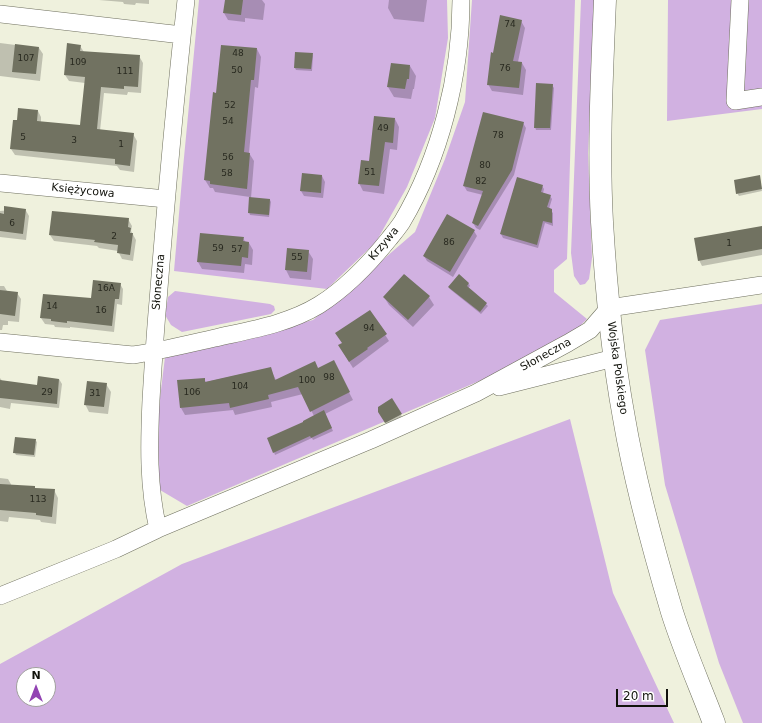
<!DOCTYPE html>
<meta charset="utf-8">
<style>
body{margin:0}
#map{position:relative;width:762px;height:723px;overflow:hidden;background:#eff1dd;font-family:"DejaVu Sans",sans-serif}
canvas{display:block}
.north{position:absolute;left:16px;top:667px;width:40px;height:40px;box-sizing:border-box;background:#fff;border:1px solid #a0a09d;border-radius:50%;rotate:0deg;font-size:11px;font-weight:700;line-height:16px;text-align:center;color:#11120b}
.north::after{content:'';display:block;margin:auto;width:14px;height:18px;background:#9243b3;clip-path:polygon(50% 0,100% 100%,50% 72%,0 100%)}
.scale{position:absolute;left:616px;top:689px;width:52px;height:18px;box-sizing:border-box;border:2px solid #11120b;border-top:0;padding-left:5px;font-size:12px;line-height:14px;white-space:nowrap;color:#11120b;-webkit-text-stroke:3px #fff;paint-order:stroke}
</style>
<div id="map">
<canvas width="762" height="723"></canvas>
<div class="north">N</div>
<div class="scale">20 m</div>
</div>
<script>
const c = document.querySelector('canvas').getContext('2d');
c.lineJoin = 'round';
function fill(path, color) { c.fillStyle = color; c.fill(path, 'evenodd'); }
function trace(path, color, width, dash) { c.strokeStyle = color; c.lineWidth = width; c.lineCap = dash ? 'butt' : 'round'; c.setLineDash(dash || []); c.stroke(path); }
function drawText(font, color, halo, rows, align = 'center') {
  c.font = font + ' "DejaVu Sans",sans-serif'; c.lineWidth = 3; c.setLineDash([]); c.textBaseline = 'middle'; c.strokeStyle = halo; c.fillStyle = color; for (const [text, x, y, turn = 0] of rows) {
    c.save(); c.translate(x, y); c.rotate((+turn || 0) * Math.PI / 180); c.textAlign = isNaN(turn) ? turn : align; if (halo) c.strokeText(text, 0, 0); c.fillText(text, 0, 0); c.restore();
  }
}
fill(new Path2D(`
 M 199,0 L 447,0 L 448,38 L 435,118 L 407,187 L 376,242 L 327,289 L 174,271 L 183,168 Z
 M 472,0 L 575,0 L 567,259 L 554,270 L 554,292 L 587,319 L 570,336 L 498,373 L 187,506 L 160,490 L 156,431 L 165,357 L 313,320 L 415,232 L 445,159 L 465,102 Z
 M 581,0 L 595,0 L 588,153 L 592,258 L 589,279 L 585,284 L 580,285 L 574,276 L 571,253 Z
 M 668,0 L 762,0 L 762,109 L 667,121 Z
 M 175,291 L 270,304 L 274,306 L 275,310 L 271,314 L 182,332 L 171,325 L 165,315 L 168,297 Z
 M 762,304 L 762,723 L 743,723 L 719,663 L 665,485 L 645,350 L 660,320 Z
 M 570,419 L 613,593 L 674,723 L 0,723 L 0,664 L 182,564 ZM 24,675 L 48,675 L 48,699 L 24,699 Z`), '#d1b1e1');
fill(new Path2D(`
 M 99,0 L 149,0 L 149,4 L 136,3 L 135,5 L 124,4 L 123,2 Z
 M 226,0 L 262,0 L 265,4 L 263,20 L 245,18 L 245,22 L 228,20 L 224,13 Z
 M 389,0 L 427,0 L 424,22 L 394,19 L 388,8 Z
 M 521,21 L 525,28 L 518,62 L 522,63 L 526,70 L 523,95 L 492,91 L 488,84 L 493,54 Z
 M 0,43 L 39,48 L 43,54 L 40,81 L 0,76 Z
 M 80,46 L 84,52 L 139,56 L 143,63 L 141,93 L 128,92 L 127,95 L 104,93 L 100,131 L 133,134 L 137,141 L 134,172 L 120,170 L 117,166 L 15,155 L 11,149 L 18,121 L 38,111 L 41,117 L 41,122 L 81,126 L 85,83 L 69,81 L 65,75 Z
 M 257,49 L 261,57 L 258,88 L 255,87 L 249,153 L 254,161 L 251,198 L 270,200 L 271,202 L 269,217 L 250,215 L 249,212 L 250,197 L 215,192 L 213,188 L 210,188 L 205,180 L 217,94 Z
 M 312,54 L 313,56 L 312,71 L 296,70 L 295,68 Z
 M 410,66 L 416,76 L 414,89 L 413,89 L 411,99 L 394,97 L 388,87 Z
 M 552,85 L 554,88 L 551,130 L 536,130 L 535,127 Z
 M 395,119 L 399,127 L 397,150 L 390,149 L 384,194 L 363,191 L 359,183 Z
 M 523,123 L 526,128 L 514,175 L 480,230 L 476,228 L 473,223 L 483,195 L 467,191 L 464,186 Z
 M 303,174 L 322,176 L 325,182 L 323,198 L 304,196 L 301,191 Z
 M 517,179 L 542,186 L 544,189 L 543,193 L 550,196 L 552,199 L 549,209 L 553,213 L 553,226 L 545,223 L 538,248 L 503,238 L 501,234 Z
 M 760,179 L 762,191 L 739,196 L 737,193 Z
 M 25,209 L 29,216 L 26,240 L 0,237 L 0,211 Z
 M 128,219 L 132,226 L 131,231 L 136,240 L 133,261 L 122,259 L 118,251 L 99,248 L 97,246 L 54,241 L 50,235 Z
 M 762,227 L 762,255 L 702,266 L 699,260 Z
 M 474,231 L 477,236 L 453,277 L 427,261 L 424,256 Z
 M 243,238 L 246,243 L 249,243 L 253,250 L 252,265 L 245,264 L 244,273 L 202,269 L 198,262 Z
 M 308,251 L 313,259 L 311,280 L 290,278 L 286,270 Z
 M 405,275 L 429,297 L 434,305 L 413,327 L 389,305 L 384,297 Z
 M 459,276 L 469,284 L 470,286 L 468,288 L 488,306 L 481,314 L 451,290 L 449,288 Z
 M 120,284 L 123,289 L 122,305 L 117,304 L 114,332 L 70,327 L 70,328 L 55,327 L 54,325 L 45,324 L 41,318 L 44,295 L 91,299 Z
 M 0,286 L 4,286 L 7,291 L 17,293 L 21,299 L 19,322 L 8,321 L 8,325 L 3,325 L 2,330 L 0,330 Z
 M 370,311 L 389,341 L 353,368 L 343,352 L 343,343 Z
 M 270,368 L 276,380 L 318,369 L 337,369 L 353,400 L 325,414 L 333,431 L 313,440 L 312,438 L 275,455 L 274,452 L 314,416 L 303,394 L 271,402 L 272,407 L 235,415 L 233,410 L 185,415 L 181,408 L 204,379 L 206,382 Z
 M 0,378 L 3,382 L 37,386 L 59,379 L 62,384 L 59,408 L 11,403 L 10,409 L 0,407 Z
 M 106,384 L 111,392 L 108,414 L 89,412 L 85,404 Z
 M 392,400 L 402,417 L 387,425 L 379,412 Z
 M 35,440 L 37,442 L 35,457 L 16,455 L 15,453 Z
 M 0,478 L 8,479 L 12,486 L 54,490 L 58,498 L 56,524 L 41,522 L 40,520 L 9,517 L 8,522 L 0,521 Z`), '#0003');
fill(new Path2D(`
 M 225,0 L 243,0 L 241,15 L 223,13 Z
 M 500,15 L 522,20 L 513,61 L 522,62 L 519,88 L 487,85 L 491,52 L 493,53 Z
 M 67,43 L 81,45 L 80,51 L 140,55 L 138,87 L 124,86 L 124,89 L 101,87 L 97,129 L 134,133 L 130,166 L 115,164 L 115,159 L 10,149 L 13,120 L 17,120 L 18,108 L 38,110 L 37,121 L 80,125 L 85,77 L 64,75 Z
 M 15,44 L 39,47 L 36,74 L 12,72 Z
 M 221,45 L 257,48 L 254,80 L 251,80 L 244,152 L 250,153 L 247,189 L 210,184 L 210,181 L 204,180 L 213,92 L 216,93 Z
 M 295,52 L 313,53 L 311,69 L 294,68 Z
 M 391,63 L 410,65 L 409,79 L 407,79 L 405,89 L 387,87 Z
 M 536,83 L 553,84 L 550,128 L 534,128 Z
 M 483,112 L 524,122 L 512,170 L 478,226 L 472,223 L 483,191 L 463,186 Z
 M 374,116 L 395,118 L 393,143 L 385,142 L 379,186 L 358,184 L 361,160 L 369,161 Z
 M 302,173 L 322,175 L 321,193 L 300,191 Z
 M 760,175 L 762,189 L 736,194 L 734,180 Z
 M 517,177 L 543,185 L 541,192 L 551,195 L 547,207 L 552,209 L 552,223 L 543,221 L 537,245 L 500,234 Z
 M 249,197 L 270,199 L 269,215 L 248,213 Z
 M 4,206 L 26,209 L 23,234 L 0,231 L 0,213 L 4,214 Z
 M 52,211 L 129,218 L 128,227 L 131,228 L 130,233 L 133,233 L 130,255 L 117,253 L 118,245 L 94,242 L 95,240 L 49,235 Z
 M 447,214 L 475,230 L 450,272 L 423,256 Z
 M 762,226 L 762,249 L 698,261 L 694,238 Z
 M 200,233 L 244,237 L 243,241 L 249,242 L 248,258 L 242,257 L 241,266 L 197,262 Z
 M 287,248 L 309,250 L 307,272 L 285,270 Z
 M 404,274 L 430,296 L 408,320 L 383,297 Z
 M 459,274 L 469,283 L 467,286 L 487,303 L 480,312 L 448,287 Z
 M 93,280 L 121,283 L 119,299 L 115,299 L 112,326 L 67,321 L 67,323 L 51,321 L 51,319 L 40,318 L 43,294 L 91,298 Z
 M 0,290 L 18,292 L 15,316 L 0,314 Z
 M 370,310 L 387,334 L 367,348 L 368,349 L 349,362 L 338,345 L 342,343 L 335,333 Z
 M 334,360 L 350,392 L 310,412 L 298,387 L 268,395 L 269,399 L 230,408 L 229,403 L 180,408 L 177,380 L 205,378 L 205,382 L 271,367 L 275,380 L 315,361 L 318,368 Z
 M 38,376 L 59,379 L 57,404 L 0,398 L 0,380 L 37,385 Z
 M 87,381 L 107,383 L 104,407 L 84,405 Z
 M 392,398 L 402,414 L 385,423 L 378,412 L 378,407 Z
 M 324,410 L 332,428 L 311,438 L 310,436 L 273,453 L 267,438 L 303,422 L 303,421 Z
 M 15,437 L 36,439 L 34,455 L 13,453 Z
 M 0,484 L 35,486 L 35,488 L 55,489 L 52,517 L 36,515 L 36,513 L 0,510 Z`), '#717261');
const street = new Path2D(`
 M 740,0 L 735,101 L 762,97
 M 0,14 L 182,35
 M 0,183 L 166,199
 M 0,342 L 133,355 C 160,351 188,344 215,338 C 250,330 288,324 319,305 C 346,288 369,264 389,239 C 393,234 398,228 402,222 C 440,158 461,75 461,0
 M 499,387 L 614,358
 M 158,529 C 148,486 149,444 151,400 C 153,367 155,334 158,301 C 166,200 175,100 186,0
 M 0,596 L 116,549 L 158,529 L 371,440 L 476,393 L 568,343 L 590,330 L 609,308 L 762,285`);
const secondary = new Path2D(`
 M 605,0 C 602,74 598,148 602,222 C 606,288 612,353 624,418 C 635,483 653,548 672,612 C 684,650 700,686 714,723`);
trace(street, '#6e6f5e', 18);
trace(secondary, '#6e6f5e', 23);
trace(street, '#fff', 17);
trace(secondary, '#fff', 22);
drawText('9px', '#292a20', null, [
 ["74",510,25],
 ["48",238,54],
 ["107",26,59],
 ["109",78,63],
 ["76",505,69],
 ["50",237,71],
 ["111",125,72],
 ["52",230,106],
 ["54",228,122],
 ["49",383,129],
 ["78",498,136],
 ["5",23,138],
 ["3",74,141],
 ["1",121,145],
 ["56",228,158],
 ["80",485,166],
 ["51",370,173],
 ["58",227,174],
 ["82",481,182],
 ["6",12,224],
 ["2",114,237],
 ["86",449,243],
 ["1",729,244],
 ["59",218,249],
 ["57",237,250],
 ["55",297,258],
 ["16A",106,289],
 ["14",52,307],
 ["16",101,311],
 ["94",369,329],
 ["98",329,378],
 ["100",307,381],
 ["104",240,387],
 ["29",47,393],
 ["106",192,393],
 ["31",95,394],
 ["113",38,500]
]);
drawText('11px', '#11120b', '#fff', [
 ["Księżycowa",83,191,6],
 ["Krzywa",384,244,-50],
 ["Słoneczna",159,282,-85],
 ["Słoneczna",546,355,-29],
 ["Wojska Polskiego",617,368,82]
]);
</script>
